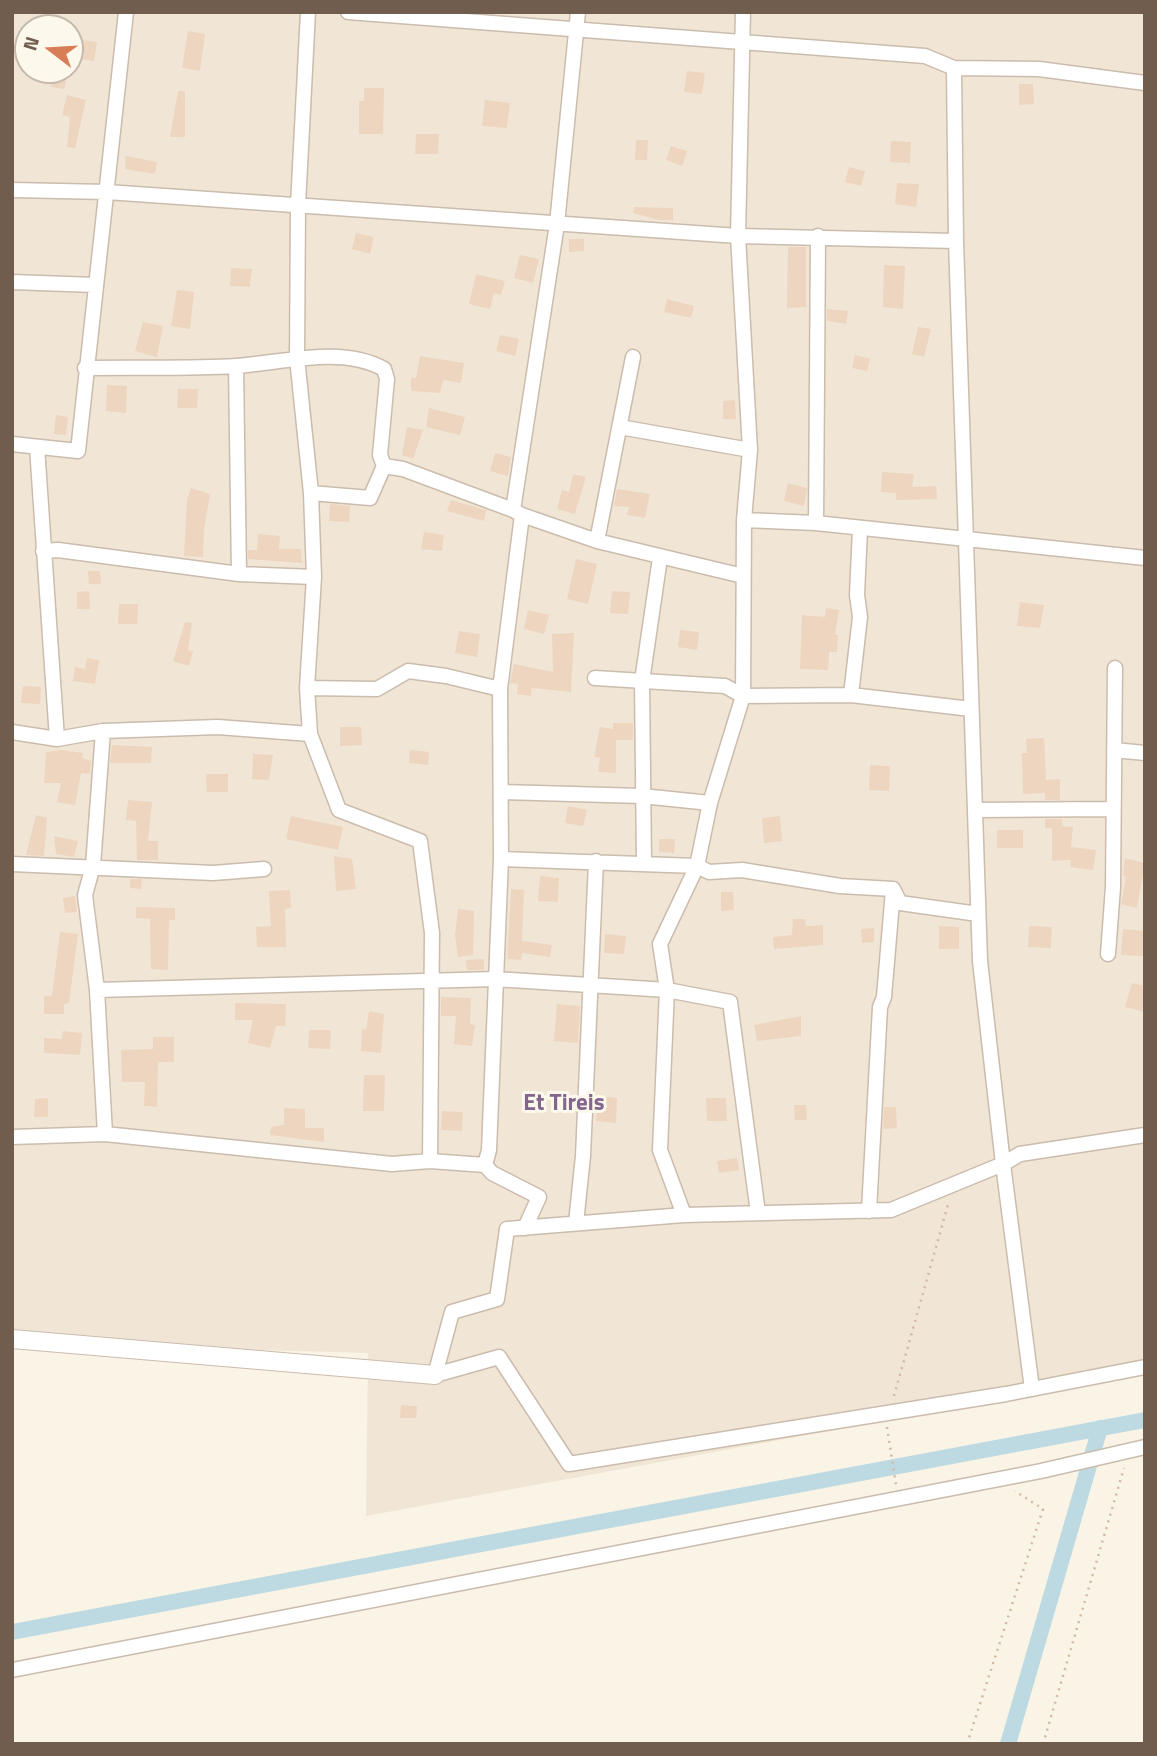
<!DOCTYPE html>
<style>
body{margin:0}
#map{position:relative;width:1157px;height:1756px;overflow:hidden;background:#faf4e6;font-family:"Titillium Web",sans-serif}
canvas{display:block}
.frame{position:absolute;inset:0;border:14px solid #715d4d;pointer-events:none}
.north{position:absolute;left:14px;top:14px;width:70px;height:70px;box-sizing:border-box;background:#fdf8ec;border:2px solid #c5baac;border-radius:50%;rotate:287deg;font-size:19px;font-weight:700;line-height:28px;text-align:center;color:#715d4d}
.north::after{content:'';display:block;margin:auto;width:24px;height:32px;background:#d87e57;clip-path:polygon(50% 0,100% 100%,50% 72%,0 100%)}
</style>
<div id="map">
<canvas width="1157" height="1756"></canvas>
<div class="frame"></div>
<div class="north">N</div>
</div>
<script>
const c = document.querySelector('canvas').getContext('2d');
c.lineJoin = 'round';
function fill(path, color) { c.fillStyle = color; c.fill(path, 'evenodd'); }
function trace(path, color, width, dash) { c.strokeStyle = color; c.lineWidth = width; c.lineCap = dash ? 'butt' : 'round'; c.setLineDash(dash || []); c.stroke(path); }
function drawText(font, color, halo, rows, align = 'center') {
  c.font = font + ' "Titillium Web",sans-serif'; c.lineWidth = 6; c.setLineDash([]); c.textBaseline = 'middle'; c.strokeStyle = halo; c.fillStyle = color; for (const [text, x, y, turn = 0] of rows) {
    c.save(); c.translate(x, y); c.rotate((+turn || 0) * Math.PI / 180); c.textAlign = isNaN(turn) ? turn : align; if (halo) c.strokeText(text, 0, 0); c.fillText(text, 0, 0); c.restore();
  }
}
fill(new Path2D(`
 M 12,12 L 1145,12 L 1145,1373 L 366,1516 L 368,1353 L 12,1343 ZM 28,28 L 70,28 L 70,70 L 28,70 Z`), '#f1e6d5');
trace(new Path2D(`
 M 12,1632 L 1145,1420
 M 1008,1744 L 1100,1428`), '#bddae2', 16);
fill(new Path2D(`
 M 188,31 L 205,34 L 200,71 L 182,68 Z
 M 76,39 L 97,42 L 94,61 L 73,58 Z
 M 55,70 L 68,70 L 64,89 L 51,87 Z
 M 687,71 L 705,73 L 702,94 L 684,92 Z
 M 1019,84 L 1033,84 L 1034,104 L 1019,105 Z
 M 364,88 L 384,88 L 383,134 L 359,134 L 359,101 L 364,101 Z
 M 178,91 L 185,91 L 185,137 L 170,137 Z
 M 67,95 L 86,100 L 75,148 L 67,147 L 70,117 L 62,115 Z
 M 485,100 L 510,103 L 507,128 L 482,126 Z
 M 416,134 L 439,134 L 438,154 L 415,154 Z
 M 636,140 L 648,140 L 647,160 L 635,160 Z
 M 891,141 L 911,142 L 910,163 L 890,162 Z
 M 671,146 L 687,151 L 682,166 L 666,160 Z
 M 126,156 L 157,162 L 155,174 L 125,169 Z
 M 849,167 L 865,171 L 861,186 L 845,182 Z
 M 897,183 L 919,184 L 916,207 L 895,204 Z
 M 634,207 L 673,208 L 673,220 L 659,220 L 633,213 Z
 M 356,233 L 374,237 L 370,254 L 352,249 Z
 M 569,239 L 584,239 L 584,251 L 569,252 Z
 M 788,247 L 806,247 L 806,307 L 787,308 Z
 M 520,255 L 539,259 L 533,283 L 514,278 Z
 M 884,265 L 905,266 L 903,309 L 883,307 Z
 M 231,268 L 252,269 L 250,287 L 230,286 Z
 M 476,274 L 505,281 L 501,295 L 494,293 L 490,309 L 469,304 Z
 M 177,290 L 194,292 L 190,329 L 171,326 Z
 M 667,299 L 694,306 L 691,318 L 664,312 Z
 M 827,309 L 848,311 L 846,324 L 827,321 Z
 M 143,322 L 163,326 L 157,357 L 135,351 Z
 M 918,327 L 931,329 L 924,357 L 912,354 Z
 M 500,335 L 519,339 L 515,356 L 496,351 Z
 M 855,355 L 870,359 L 867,371 L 852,368 Z
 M 420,356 L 464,363 L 461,383 L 443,380 L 440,393 L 411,391 L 411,378 L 416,378 Z
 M 107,385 L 127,386 L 126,413 L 106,411 Z
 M 178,389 L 198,389 L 197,408 L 177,408 Z
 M 735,400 L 736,419 L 723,419 L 723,401 Z
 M 429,408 L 465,417 L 460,435 L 426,427 Z
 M 56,415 L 68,417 L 66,435 L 54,434 Z
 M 407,427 L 423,430 L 413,459 L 402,455 Z
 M 495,453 L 511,457 L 508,476 L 490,471 Z
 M 882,472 L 914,474 L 912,487 L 936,486 L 937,499 L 896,500 L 896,493 L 881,492 Z
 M 573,474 L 586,477 L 575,514 L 557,509 L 562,490 L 569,492 Z
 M 788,483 L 807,488 L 804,506 L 784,501 Z
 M 191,488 L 210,494 L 204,529 L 203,557 L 184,556 L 187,500 Z
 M 617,489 L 650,494 L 645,518 L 627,515 L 629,507 L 614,506 Z
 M 451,500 L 486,510 L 484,521 L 447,511 Z
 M 330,504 L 350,506 L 349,522 L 329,521 Z
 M 424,532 L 444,535 L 442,551 L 421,549 Z
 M 258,534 L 280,536 L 279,549 L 301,549 L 302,563 L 248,559 L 248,550 L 257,550 Z
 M 576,559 L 597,564 L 588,604 L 567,599 Z
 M 88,571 L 100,571 L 101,584 L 89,584 Z
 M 89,591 L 90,609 L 77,609 L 77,592 Z
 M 612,591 L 630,592 L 628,614 L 610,613 Z
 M 1020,602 L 1044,605 L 1040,628 L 1017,626 Z
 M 119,604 L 138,604 L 137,624 L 118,624 Z
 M 826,608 L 839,610 L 835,635 L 838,635 L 837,652 L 829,652 L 828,670 L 800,669 L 802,615 L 825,617 Z
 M 528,610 L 549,615 L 544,634 L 524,629 Z
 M 185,622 L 192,623 L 188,650 L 193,651 L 189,666 L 173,661 Z
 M 680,630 L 699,632 L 697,650 L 678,647 Z
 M 459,631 L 480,634 L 477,657 L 455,653 Z
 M 574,633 L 571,692 L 532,688 L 531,696 L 517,694 L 518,684 L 510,683 L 514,664 L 553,672 L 552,634 Z
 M 87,658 L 99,660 L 95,684 L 73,681 L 75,667 L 85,669 Z
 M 23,686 L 41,687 L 40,704 L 21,703 Z
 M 613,723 L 633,723 L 633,740 L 616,740 L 616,773 L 598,772 L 600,758 L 594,757 L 600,727 L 613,729 Z
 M 340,727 L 361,727 L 362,745 L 340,746 Z
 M 1044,738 L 1046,780 L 1060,779 L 1060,800 L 1045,800 L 1045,793 L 1023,794 L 1022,753 L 1027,753 L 1026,739 Z
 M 112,745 L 152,747 L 151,763 L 110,763 Z
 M 61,750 L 83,753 L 82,758 L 91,761 L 90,774 L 81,773 L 75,805 L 57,802 L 61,783 L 44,783 L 46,752 Z
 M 410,750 L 429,752 L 428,765 L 409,763 Z
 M 253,754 L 273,755 L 269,780 L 252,779 Z
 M 870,765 L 890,766 L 889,791 L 869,790 Z
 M 206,774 L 228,774 L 228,792 L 207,792 Z
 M 128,800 L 152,802 L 148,841 L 158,841 L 158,860 L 137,860 L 136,821 L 126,820 Z
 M 568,806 L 587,810 L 583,826 L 565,823 Z
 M 36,815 L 47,818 L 44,856 L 26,855 Z
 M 291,816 L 343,827 L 338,850 L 286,839 Z
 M 780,816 L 782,841 L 764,843 L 762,818 Z
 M 1045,819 L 1062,819 L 1062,826 L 1073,827 L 1071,847 L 1096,850 L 1093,870 L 1070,867 L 1071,860 L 1052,861 L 1052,828 L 1045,828 Z
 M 997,830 L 1023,830 L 1023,848 L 997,848 Z
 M 54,836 L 78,841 L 74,857 L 56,854 Z
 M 659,839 L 675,839 L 674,853 L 659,852 Z
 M 334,856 L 352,859 L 356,889 L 336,891 Z
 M 1125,858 L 1145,863 L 1137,908 L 1121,904 L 1126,877 L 1123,876 Z
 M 540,876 L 559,878 L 558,902 L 538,901 Z
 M 130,879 L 142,879 L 141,889 L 130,888 Z
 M 511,889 L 524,890 L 522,941 L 552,945 L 550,957 L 522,953 L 521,960 L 507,959 Z
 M 290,890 L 291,908 L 285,909 L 286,947 L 257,947 L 256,927 L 271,926 L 269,891 Z
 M 721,892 L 733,892 L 734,910 L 721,911 Z
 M 75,896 L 77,912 L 65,913 L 63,898 Z
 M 136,907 L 175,908 L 175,920 L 169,920 L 168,970 L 151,969 L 150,919 L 136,918 Z
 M 458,909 L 474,911 L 473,955 L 458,957 L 455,935 Z
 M 793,919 L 805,919 L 806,926 L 823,925 L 823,945 L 774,949 L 773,937 L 792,935 Z
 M 939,926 L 959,927 L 959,949 L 939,949 Z
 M 1029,926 L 1052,927 L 1051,948 L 1028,947 Z
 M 874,928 L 874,942 L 862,943 L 861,929 Z
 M 1123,929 L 1145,931 L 1145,956 L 1121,955 Z
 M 60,932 L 78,934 L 69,1003 L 64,1004 L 64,1014 L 44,1014 L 44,996 L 52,996 Z
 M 605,934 L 626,936 L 624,954 L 604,953 Z
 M 484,959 L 484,970 L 467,970 L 466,960 Z
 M 1132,983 L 1145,986 L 1145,1012 L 1125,1007 Z
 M 441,997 L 471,998 L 470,1024 L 475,1025 L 472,1046 L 454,1044 L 456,1016 L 441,1016 Z
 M 235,1003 L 286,1004 L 285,1026 L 276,1026 L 270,1048 L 248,1043 L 253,1020 L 235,1020 Z
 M 557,1004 L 580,1006 L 578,1043 L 554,1041 Z
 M 369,1011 L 384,1014 L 381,1053 L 361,1051 L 362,1029 L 366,1030 Z
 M 801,1016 L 801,1036 L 757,1041 L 754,1025 Z
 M 309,1030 L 331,1030 L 330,1049 L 308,1048 Z
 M 63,1031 L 82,1033 L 80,1055 L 44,1053 L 44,1038 L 62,1039 Z
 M 153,1037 L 174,1037 L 174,1062 L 158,1062 L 157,1107 L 144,1106 L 145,1082 L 122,1082 L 121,1050 L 153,1049 Z
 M 364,1075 L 385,1075 L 384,1111 L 363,1111 Z
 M 599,1096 L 617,1098 L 616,1123 L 596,1121 Z
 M 48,1098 L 48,1117 L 34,1117 L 35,1099 Z
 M 706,1098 L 726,1098 L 727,1121 L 707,1121 Z
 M 794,1105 L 806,1105 L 807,1120 L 795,1120 Z
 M 884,1107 L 896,1107 L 897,1128 L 883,1129 Z
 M 284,1108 L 305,1109 L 305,1128 L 324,1128 L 324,1142 L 270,1135 L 271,1127 L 284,1125 Z
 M 442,1111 L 463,1112 L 462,1131 L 441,1130 Z
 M 737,1158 L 739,1170 L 719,1173 L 717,1161 Z
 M 401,1405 L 417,1406 L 416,1418 L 400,1418 Z`), '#edd5c0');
const minor = new Path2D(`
 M 308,12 L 298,205 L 297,358 L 311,493 L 314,577 L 307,688 L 310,734 L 339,810 L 420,841 L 432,933 L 430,1161
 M 348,12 L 925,56 L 954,68 L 1039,69 L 1145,83
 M 743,12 L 738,236 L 750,450 L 744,520 L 743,696 L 710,803 L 697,866 L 660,944 L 667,990 L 660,1150 L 684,1215 L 891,1210 L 1003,1164 L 980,961 L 956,241 L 954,68
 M 12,190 L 107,192 L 738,236 L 956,241
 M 12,282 L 95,285
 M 236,366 L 239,574
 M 85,368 C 135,367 186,369 236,366 C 283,363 341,345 384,369 L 387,379 L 380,455 L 384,466 L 370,498 L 311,493
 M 620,427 L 750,450
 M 12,444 L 78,451 L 126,12
 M 37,447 L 57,739
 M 384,466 L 403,469 L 513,510
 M 522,515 L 597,541 L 743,576
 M 744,520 L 816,523 L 1145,558
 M 816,523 L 818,236
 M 597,541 L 633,357
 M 43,551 L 58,550 L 239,574 L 314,577
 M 595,678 L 725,686 L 743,696 L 851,695 L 971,709
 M 307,688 L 377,689 L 408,671 L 446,676 L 500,689
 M 851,695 L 860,617 L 857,595 L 860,529
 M 103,731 L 93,866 L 85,895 L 97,990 L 105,1134
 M 12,732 L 57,739 L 103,731 L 218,727 L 310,734
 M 1114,750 L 1145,753
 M 502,792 L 642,796 L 710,803
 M 975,810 L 1112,809
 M 501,859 L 697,866 L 709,872 L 742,870 L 840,886 L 893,889 L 900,903 L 978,914
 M 644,863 L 642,681 L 660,558
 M 12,864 L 213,873 L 264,869
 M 1108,954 L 1113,887 L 1115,668
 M 97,990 L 495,979 L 667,990 L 730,1002 L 758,1213
 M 12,1137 L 105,1134 L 392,1164 L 430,1161 L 485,1165 L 492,1173 L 539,1197 L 525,1228
 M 485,1165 L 489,1150 L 501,859 L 500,689 L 522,515 L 513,510 L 557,224 L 578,12
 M 869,1211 L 880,1007 L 884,997 L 893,890
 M 684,1215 L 507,1229 L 497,1299 L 452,1312 L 435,1375 L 499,1357 L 569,1464 L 1006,1394 L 1145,1367
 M 576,1223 L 583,1156 L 596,861
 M 1032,1389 L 1003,1164 L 1020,1154 L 1145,1135
 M 12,1670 L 1041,1471 L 1145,1447`);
const tertiary = new Path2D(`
 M 12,1339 L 435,1375`);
trace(minor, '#cbbcad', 17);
trace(tertiary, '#cbbcad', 20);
trace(new Path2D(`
 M 894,1396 L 949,1201
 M 887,1427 L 896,1485
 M 967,1744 L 1043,1509 L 1015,1491
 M 1043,1744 L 1124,1468`), '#d2b9a4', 2.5, [2, 5]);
trace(minor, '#fff', 14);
trace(tertiary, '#fff', 18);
drawText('bold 23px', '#83668d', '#fdf8ec', [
 ["Et Tireis",564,1104]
]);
</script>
